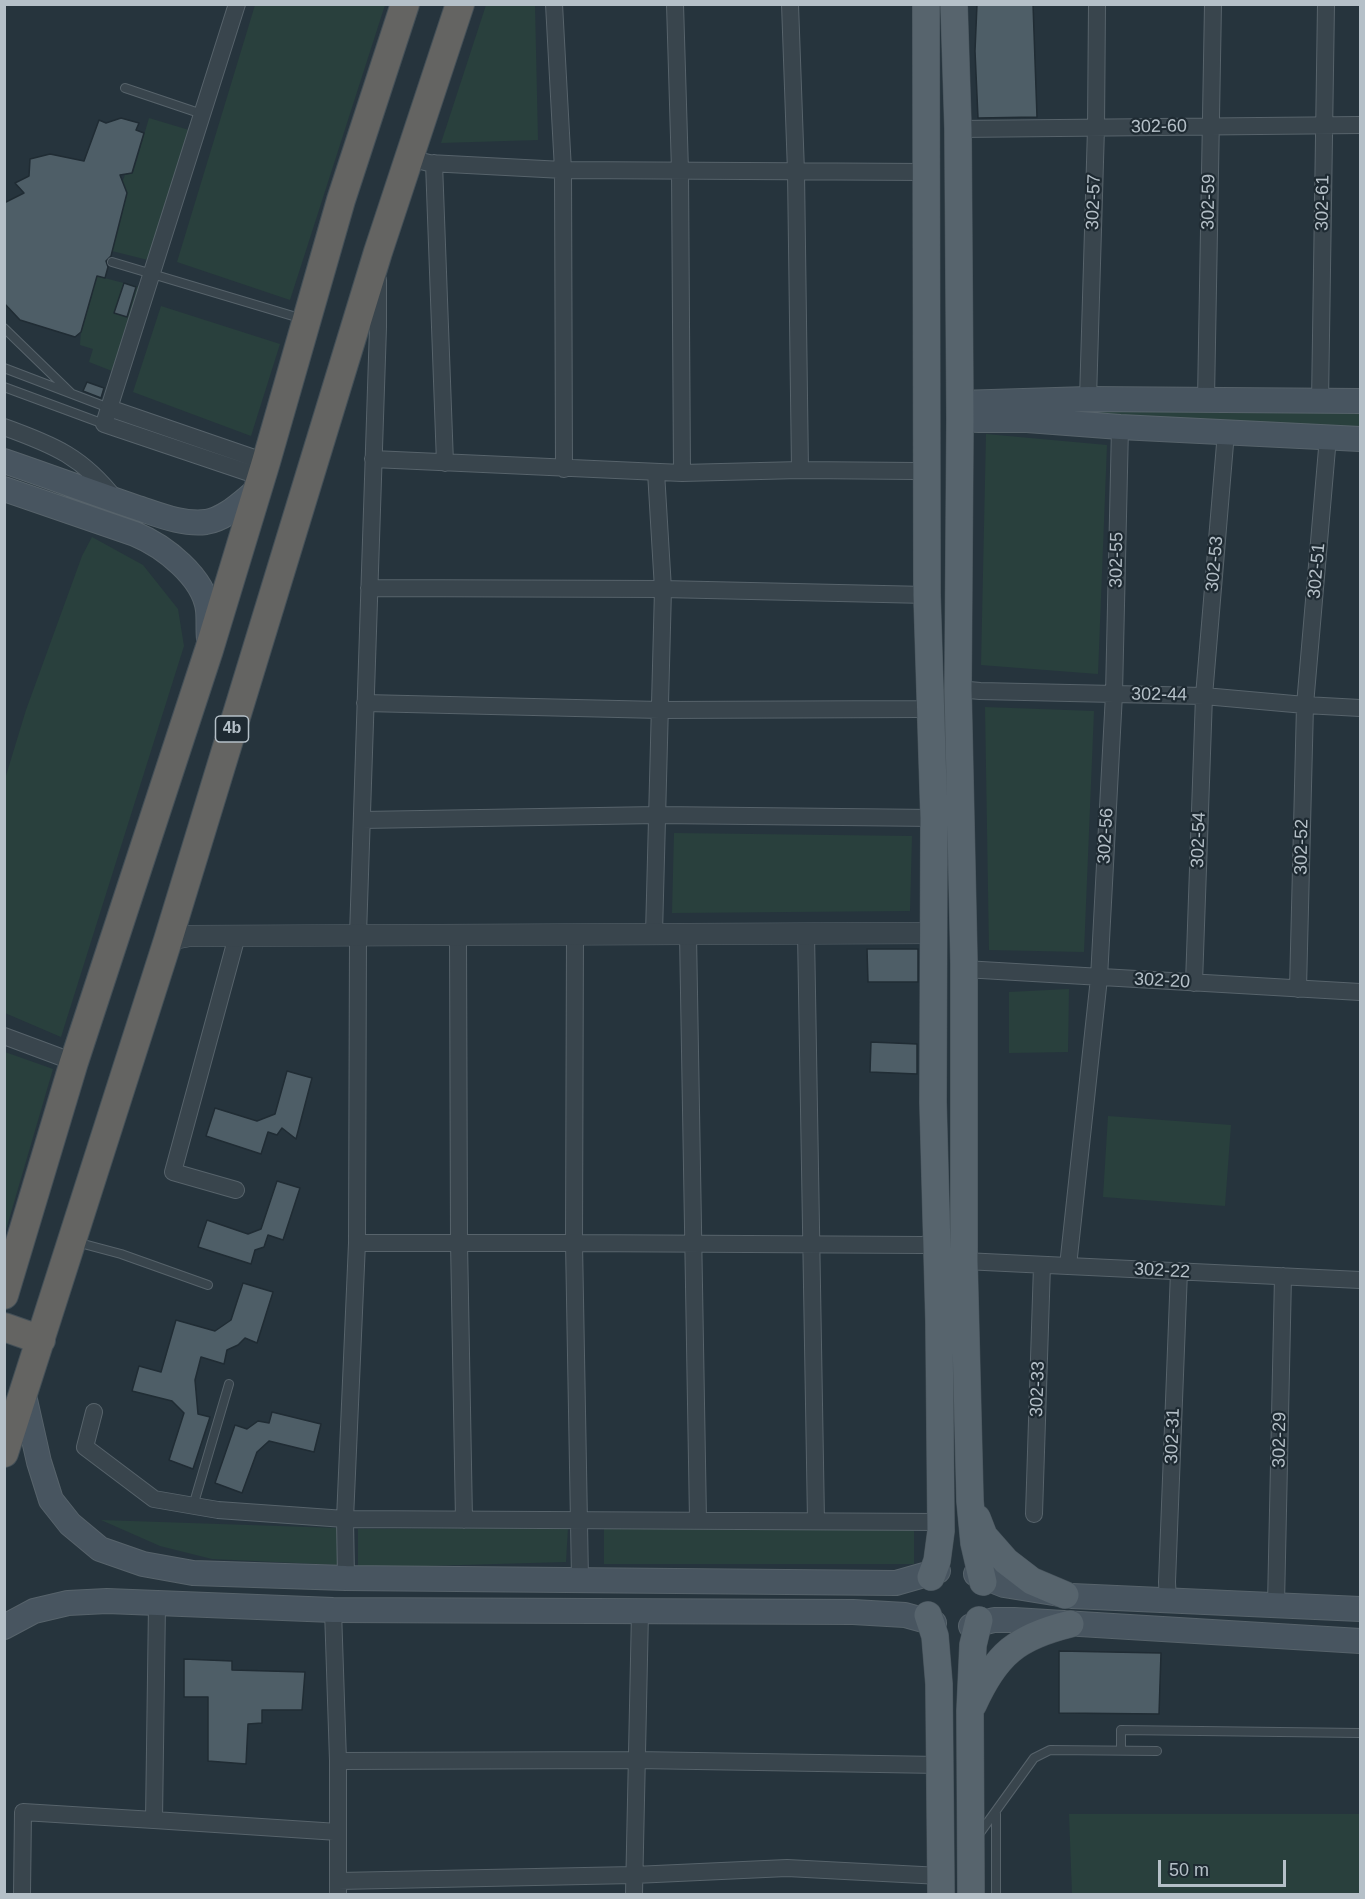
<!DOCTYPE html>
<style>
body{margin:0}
#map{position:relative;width:1365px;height:1899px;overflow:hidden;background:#26343d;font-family:Arial,sans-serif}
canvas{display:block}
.frame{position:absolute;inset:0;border:6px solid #b5c0c8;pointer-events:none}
.scale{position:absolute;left:1158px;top:1860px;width:128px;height:27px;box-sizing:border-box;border:3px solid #b5c0c8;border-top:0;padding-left:8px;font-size:18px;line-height:21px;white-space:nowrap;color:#b5c0c8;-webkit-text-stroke:4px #1e2a32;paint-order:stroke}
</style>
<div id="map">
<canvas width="1365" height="1899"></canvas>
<div class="frame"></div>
<div class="scale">50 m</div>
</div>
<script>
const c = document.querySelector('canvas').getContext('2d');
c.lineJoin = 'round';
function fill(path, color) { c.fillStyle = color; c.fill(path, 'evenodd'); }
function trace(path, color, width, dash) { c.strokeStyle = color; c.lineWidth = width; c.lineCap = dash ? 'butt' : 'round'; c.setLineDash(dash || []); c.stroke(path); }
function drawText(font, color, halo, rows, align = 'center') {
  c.font = font + ' Arial,sans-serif'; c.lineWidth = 4.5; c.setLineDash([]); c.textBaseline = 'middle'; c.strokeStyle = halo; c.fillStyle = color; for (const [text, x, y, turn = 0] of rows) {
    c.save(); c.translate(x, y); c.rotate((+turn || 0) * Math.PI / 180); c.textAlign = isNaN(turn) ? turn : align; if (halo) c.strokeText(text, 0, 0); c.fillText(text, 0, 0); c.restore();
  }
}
fill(new Path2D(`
 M 255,5 L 385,5 L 290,300 L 177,262 Z
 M 486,5 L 535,5 L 538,140 L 441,143 Z
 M 149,118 L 189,130 L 148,260 L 112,251 L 127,193 L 125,189 L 121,185 L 125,175 L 133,173 Z
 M 93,275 L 139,287 L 112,371 L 89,362 L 93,349 L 80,345 L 81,332 L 92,295 Z
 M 161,306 L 280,344 L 251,436 L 133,392 Z
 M 1091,409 L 1360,410 L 1360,427 L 1091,417 Z
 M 986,434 L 1107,445 L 1098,674 L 981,665 Z
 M 92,537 L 143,565 L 178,609 L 184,646 L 61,1037 L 5,1013 L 5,779 L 26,710 L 82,556 Z
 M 985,707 L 1094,711 L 1084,952 L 989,950 Z
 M 674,833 L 912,836 L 910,911 L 672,913 Z
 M 1069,989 L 1068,1052 L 1009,1053 L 1009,992 Z
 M 5,1052 L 53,1069 L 5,1233 L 4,1052 Z
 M 1108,1116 L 1231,1125 L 1225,1206 L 1103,1197 Z
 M 101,1520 L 338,1528 L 338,1565 L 212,1559 L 160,1546 Z
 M 604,1527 L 914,1528 L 914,1564 L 604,1564 Z
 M 568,1528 L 566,1562 L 358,1568 L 358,1529 Z
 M 1069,1814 L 1360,1814 L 1360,1894 L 1072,1894 Z`), '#29403d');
const building = new Path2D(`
 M 977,4 L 1033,4 L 1037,117 L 978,118 L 975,51 Z
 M 121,118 L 139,123 L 136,130 L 144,133 L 132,173 L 120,175 L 127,193 L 111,256 L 106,261 L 108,267 L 105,278 L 97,276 L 81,332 L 75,337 L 20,320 L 4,303 L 4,203 L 24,193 L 15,183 L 29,176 L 30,159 L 50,154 L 84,161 L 99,120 L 106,123 Z
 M 124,283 L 136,287 L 127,317 L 114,313 Z
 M 87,382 L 104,388 L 101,398 L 83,391 Z
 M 867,949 L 918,949 L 918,982 L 868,982 Z
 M 871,1042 L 917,1044 L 917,1074 L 870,1072 Z
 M 287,1071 L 312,1078 L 296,1139 L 282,1128 L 277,1135 L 268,1132 L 261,1154 L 206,1136 L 215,1108 L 257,1121 L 275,1114 Z
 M 277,1181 L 300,1188 L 283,1240 L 268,1235 L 264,1247 L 255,1250 L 251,1264 L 198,1247 L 207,1220 L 248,1234 L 261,1229 Z
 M 243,1283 L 273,1292 L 257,1343 L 245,1338 L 238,1345 L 227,1350 L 224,1364 L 201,1357 L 195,1380 L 198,1414 L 210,1417 L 193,1469 L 169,1460 L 184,1413 L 172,1401 L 132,1391 L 139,1366 L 161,1372 L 176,1320 L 215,1331 L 231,1320 Z
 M 272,1412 L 321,1424 L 314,1452 L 269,1441 L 257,1452 L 242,1493 L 215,1483 L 235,1425 L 247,1429 L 258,1421 L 269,1423 Z
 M 1059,1651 L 1161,1653 L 1159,1714 L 1059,1713 Z
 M 184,1659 L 232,1661 L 232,1670 L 305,1672 L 302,1710 L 262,1710 L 262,1723 L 248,1724 L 246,1764 L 208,1761 L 208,1697 L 184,1697 Z`);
fill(building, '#4e5e67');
trace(building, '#202c34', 1.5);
const service = new Path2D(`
 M 125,88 L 202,114
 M 112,262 L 303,319
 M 4,328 L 71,393
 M 4,368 L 109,408
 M 4,387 L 104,424
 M 76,1242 L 121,1254 L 208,1285
 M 193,1506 L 229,1384
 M 1121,1750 L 1121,1730 L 1360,1733
 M 996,1814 L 996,1894
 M 977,1837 L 1034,1758 L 1050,1750 L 1157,1751`);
const minor = new Path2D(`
 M 237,4 L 104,424 L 261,477
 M 554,4 L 563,170 L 564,469
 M 675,4 L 680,171 L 682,473
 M 790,4 L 796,172 L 800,470
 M 958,129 L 1360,125
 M 409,158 L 429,163 L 563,170 L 927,172
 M 434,163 L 445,463
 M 1088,399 L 1096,128 L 1097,4
 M 1206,399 L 1213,4
 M 1320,402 L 1326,4
 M 109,408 L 266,462
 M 4,427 C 54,445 83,457 116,500
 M 373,459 L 682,473 L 800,470 L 915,471 L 927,469
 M 369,588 L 663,589 L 927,595
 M 958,689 L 980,691 L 1204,696 L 1305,705 L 1360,708
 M 365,703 L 660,710 L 919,709 L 931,707
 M 362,820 L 658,815 L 934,818
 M 806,933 L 816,1521
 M 575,934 L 574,1243 L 580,1579
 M 654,934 L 663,589 L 656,472
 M 688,934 L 698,1520
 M 458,935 L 459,1242 L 464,1520
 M 964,969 L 1360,992
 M 1194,983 L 1204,696 L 1226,432
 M 1298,989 L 1305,705 L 1328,437
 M 4,1036 L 74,1062
 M 236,1190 L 173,1172 L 237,936
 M 357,1243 L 574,1243 L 922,1245 L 936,1242
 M 964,1261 L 1360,1280
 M 1068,1266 L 1099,978 L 1114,694 L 1120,427
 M 94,1412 L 85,1447 L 154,1499 L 218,1510 L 345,1519 L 941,1522
 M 1034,1514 L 1042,1265
 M 346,1578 L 345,1519 L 357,1243 L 358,935 L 378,327 L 378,280
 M 1168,1601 L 1167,1582 L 1179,1271
 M 157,1604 L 154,1820 L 338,1832
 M 1276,1604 L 1283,1276
 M 333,1610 L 338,1761 L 338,1894
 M 338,1761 L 636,1760 L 940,1765
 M 338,1881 L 634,1875 L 787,1868 L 941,1876
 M 22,1894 L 23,1812 L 154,1820
 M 634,1894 L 640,1612`);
const tertiary = new Path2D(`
 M 168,940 L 189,936 L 934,933`);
const secondary = new Path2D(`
 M 959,403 L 1088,399 L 1360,401
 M 960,419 L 979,420 L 1027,420 L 1120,427 L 1360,439
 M 4,461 C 48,476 91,492 135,507 C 157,514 182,525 206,522 C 225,519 241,503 256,491
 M 4,489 L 135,534 C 164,546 204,577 208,610 C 209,619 208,630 209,639
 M 23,1391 L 39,1462 L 51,1500 L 70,1524 L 100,1549 L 143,1564 L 193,1573 L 346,1578 L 896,1583 L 938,1571
 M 976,1574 L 1004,1585 L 1072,1596 L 1360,1609
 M 971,1626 L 994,1620 L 1014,1620 L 1360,1641
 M 4,1627 L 34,1611 L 68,1603 L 107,1601 L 333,1610 L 853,1612 L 905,1615 L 934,1623`);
const primary = new Path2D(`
 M 926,4 L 927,595 L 934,818 L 933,1102 L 939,1322 L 941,1531 L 937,1561 L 931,1577
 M 954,4 L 958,129 L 960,419 L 958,689 L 964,964 L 964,1261 L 970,1501 L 974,1543 L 983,1582
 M 977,1518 L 984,1536 L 1006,1561 L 1032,1581 L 1065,1595
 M 928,1615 L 935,1636 L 939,1684 L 941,1894
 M 973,1705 C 996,1654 1017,1637 1070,1624
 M 971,1894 L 970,1711 L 973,1645 L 979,1620`);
const trunk = new Path2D(`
 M 4,1295 L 74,1062 L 209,650 L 266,462 L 341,200 L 405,4
 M 4,1327 L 41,1340
 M 4,1453 L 168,940 L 378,252 L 460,4`);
trace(service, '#57636b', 10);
trace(minor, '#57636b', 18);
trace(tertiary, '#57636b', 22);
trace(secondary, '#57636b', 26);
trace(primary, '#455159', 28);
trace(trunk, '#445058', 30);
trace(service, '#39454d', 8);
trace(minor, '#39454d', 16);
trace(tertiary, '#39454d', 21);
trace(secondary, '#485560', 24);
trace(primary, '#57646d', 27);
trace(trunk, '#646462', 28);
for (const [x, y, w] of [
 [232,729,33]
]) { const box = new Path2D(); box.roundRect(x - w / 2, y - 13, w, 26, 4.5); c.fillStyle = '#1e2a32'; c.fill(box); trace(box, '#b5c0c8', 1.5); }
drawText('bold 16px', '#b5c0c8', null, [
 ["4b",232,729]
]);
drawText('18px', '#b5c0c8', '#1e2a32', [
 ["302-60",1159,127,-1],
 ["302-57",1094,202,-88],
 ["302-59",1209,202,-89],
 ["302-61",1323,203,-89],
 ["302-55",1117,560,-89],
 ["302-53",1215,564,-85],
 ["302-51",1317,571,-85],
 ["302-44",1159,695,1],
 ["302-56",1106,836,-87],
 ["302-54",1199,840,-88],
 ["302-52",1302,847,-89],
 ["302-20",1162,981,3],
 ["302-22",1162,1271,3],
 ["302-33",1038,1389,-88],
 ["302-31",1173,1436,-88],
 ["302-29",1280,1440,-89]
]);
</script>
